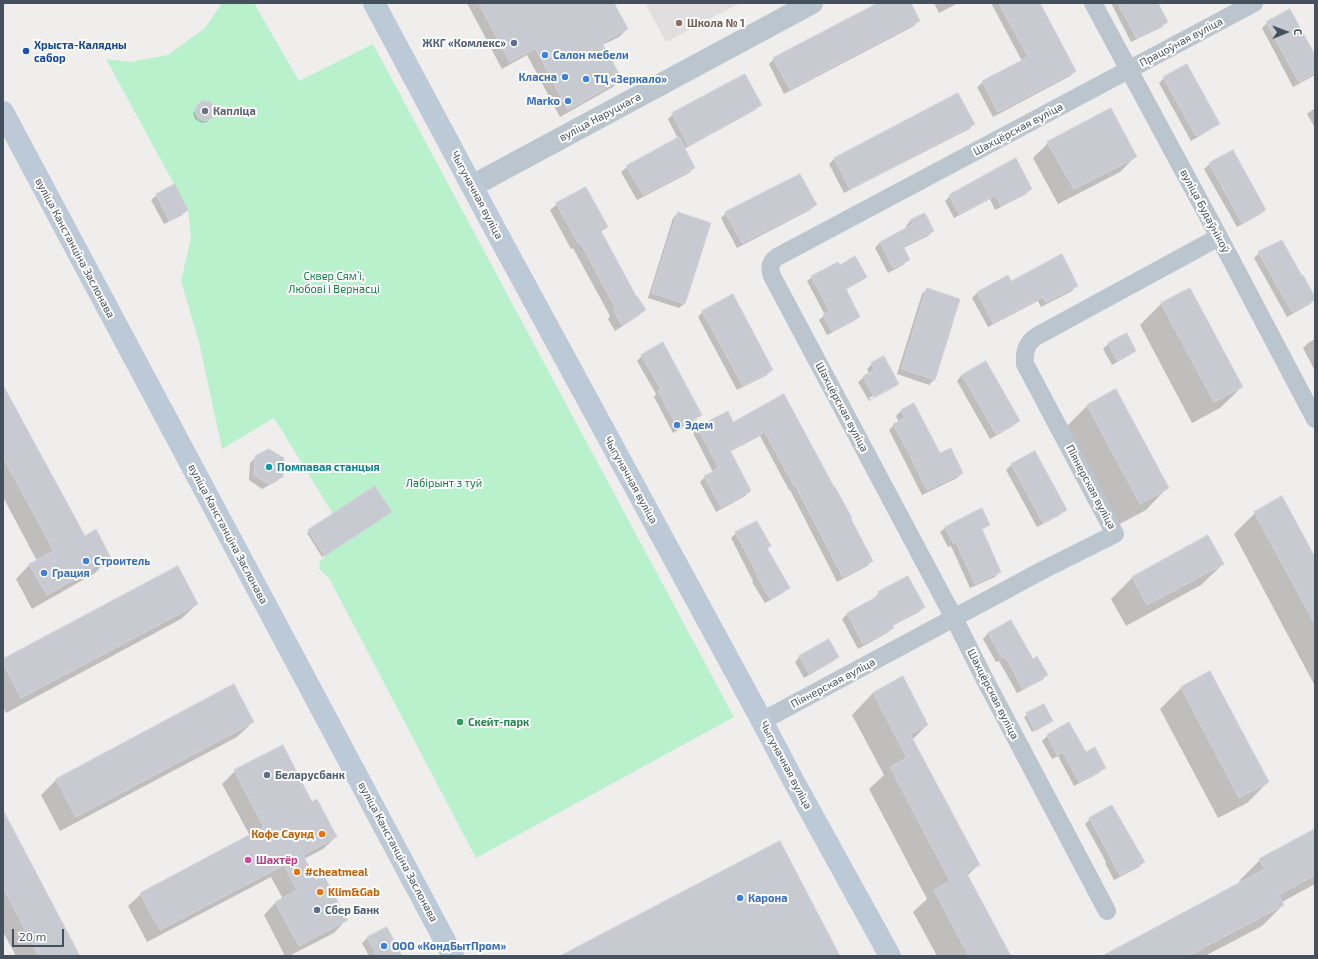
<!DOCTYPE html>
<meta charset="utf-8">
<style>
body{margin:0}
#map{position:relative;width:1318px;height:959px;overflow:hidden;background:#f0eded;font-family:"Exo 2",sans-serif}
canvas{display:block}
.frame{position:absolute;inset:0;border:4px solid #44515c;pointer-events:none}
.north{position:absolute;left:1266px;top:12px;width:40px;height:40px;-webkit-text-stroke:3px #fff;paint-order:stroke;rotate:89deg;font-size:11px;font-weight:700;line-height:16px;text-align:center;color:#44515c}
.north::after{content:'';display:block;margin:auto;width:14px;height:18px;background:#44515c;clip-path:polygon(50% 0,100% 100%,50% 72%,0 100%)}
.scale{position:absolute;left:12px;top:929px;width:52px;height:18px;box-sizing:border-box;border:2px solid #44515c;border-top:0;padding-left:5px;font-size:12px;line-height:14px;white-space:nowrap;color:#44515c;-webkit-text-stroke:3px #fff;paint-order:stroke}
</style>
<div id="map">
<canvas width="1318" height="959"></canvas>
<div class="frame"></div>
<div class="north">С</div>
<div class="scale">20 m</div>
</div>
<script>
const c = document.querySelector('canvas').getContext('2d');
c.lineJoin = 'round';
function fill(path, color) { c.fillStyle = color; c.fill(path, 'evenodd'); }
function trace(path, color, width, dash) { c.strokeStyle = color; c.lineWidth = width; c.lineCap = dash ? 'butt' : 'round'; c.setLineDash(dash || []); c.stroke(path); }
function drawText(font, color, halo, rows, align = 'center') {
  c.font = font + ' "Exo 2",sans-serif'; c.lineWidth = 4; c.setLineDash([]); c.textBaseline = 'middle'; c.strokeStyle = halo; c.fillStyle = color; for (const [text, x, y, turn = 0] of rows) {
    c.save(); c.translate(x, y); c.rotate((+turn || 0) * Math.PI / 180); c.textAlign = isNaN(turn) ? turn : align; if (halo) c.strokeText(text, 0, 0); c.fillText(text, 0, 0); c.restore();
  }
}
fill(new Path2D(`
 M 645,3 L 740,3 L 666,42 Z`), '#e1dedf');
fill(new Path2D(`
 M 222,3 L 254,3 L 299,81 L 373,44 L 734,717 L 476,858 L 329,578 L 319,569 L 320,561 L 325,556 L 392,512 L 375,486 L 333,514 L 274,418 L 222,449 L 199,342 L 181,281 L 191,238 L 188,210 L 106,59 L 130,62 L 168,55 L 205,28 Z`), '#b8f1cc');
fill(new Path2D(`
 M 467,3 L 613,3 L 627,29 L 619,37 L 602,45 L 621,79 L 613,87 L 560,117 L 527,55 L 502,69 Z
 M 880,3 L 910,3 L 919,20 L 914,26 L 784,94 L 769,64 L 774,59 Z
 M 934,3 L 958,3 L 939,13 Z
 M 991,3 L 1039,3 L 1075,71 L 1070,76 L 993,117 L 977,87 L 983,82 L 1022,61 Z
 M 1111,3 L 1157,3 L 1167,21 L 1162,27 L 1131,42 Z
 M 1267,23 L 1315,57 L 1315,75 L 1293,87 L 1262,28 Z
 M 1164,78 L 1219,123 L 1213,128 L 1191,141 L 1159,83 Z
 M 958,94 L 974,124 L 969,129 L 844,193 L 829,164 L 834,159 Z
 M 206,102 L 213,107 L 214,112 L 209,120 L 207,122 L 202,123 L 195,119 L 193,113 L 198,105 Z
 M 760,105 L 755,110 L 684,149 L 694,167 L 689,173 L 637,200 L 621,172 L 627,167 L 678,139 L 668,119 L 673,114 Z
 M 1315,108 L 1315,128 L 1307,114 Z
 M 1048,143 L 1136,156 L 1120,172 L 1058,204 L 1033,158 Z
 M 1210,164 L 1265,210 L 1259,215 L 1237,227 L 1204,169 Z
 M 1031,189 L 1026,194 L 995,210 L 990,199 L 954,218 L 945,201 L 950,196 Z
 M 157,195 L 187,210 L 182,215 L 164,224 L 151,200 Z
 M 557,204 L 606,227 L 601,232 L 636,298 L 645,309 L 638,316 L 615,331 L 608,319 L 610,316 L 573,248 L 571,249 L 550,210 Z
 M 815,205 L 810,210 L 737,248 L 721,218 L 726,213 Z
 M 678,213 L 685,303 L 679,308 L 648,298 L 673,218 Z
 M 911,220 L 933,231 L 928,236 L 903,248 L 909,259 L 903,265 L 888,273 L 875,248 L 880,242 L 907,228 L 906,226 Z
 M 1259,253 L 1301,278 L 1315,299 L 1310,304 L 1287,317 L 1254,258 Z
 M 839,266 L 866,277 L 861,281 L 845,290 L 859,317 L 854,321 L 827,335 L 819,320 L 825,315 L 807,281 L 812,277 Z
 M 1008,277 L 1011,282 L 1077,285 L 1072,291 L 1041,307 L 1038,301 L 988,327 L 972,298 L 977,293 Z
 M 927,289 L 934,380 L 929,385 L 897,374 L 922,294 Z
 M 1189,289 L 1242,387 L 1220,408 L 1192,423 L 1140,325 L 1161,304 Z
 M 703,311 L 772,369 L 767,375 L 737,390 L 698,317 Z
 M 1127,334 L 1135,350 L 1130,355 L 1112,365 L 1103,349 L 1108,344 Z
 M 1315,339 L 1315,371 L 1303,348 L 1308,343 Z
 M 642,356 L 701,414 L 696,419 L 673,433 L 654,397 L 656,394 L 637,361 Z
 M 872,364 L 897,384 L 892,389 L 869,401 L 858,382 L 864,377 L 869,374 L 867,369 ZM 893,386 L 893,388 L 870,400 L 869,398 Z
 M 962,375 L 1018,421 L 1013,426 L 990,439 L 957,381 Z
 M 3,387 L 85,538 L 109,558 L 95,573 L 32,609 L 16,579 L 30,564 L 37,561 L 3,497 Z
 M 784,395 L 872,561 L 867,566 L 837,582 L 790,490 L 789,490 L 760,436 L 729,452 L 750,491 L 745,496 L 716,512 L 700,482 L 705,477 L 713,472 L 693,433 L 698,428 L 733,423 Z
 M 1087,406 L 1167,488 L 1146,510 L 1118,525 L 1066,427 Z
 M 901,411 L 940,454 L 962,473 L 957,478 L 922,495 L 889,430 L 894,425 L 899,422 L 896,416 Z
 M 1034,453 L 1065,510 L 1060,515 L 1037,527 L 1006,470 L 1011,465 Z
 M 256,457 L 282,476 L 277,481 L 262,489 L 249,480 L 250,463 Z
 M 1255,513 L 1315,560 L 1315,686 L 1234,534 Z
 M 388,514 L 322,557 L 307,533 L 309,531 Z
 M 989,524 L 981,531 L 1000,571 L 995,577 L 970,588 L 951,546 L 948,547 L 940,532 L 946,527 Z
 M 736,533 L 770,546 L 766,549 L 788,588 L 783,593 L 765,603 L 752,582 L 753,581 L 731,538 Z
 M 1223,564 L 1201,585 L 1126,626 L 1111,599 L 1133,577 Z
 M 879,593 L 924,607 L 919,612 L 892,626 L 893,628 L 887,633 L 858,649 L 842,619 L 847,614 L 874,599 L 874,598 Z
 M 197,604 L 181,619 L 6,713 L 3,707 L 3,660 Z
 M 988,633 L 1047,675 L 1042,680 L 1017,693 L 999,661 L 996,662 L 983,639 Z
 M 800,656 L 838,657 L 832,662 L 804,678 L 795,662 Z
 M 902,678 L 927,725 L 912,740 L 978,865 L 967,876 L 1010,956 L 937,956 L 913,912 L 927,899 L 869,789 L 884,775 L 852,715 L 873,693 Z
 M 1181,688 L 1268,782 L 1247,803 L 1218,818 L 1160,709 Z
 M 1043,705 L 1052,721 L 1032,732 L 1024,717 Z
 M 253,722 L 237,737 L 60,831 L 41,795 L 56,780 Z
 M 1069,724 L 1085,753 L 1104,768 L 1099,773 L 1074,786 L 1058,756 L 1052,759 L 1042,741 L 1047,736 Z
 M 235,771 L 312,803 L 336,837 L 323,849 L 304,859 L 315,881 L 346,920 L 334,933 L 289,956 L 285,956 L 264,915 L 276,902 L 283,899 L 271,877 L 147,942 L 128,906 L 141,894 L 250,836 L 222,784 Z
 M 3,812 L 79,956 L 16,956 L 3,932 Z
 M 1090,819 L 1144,861 L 1139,867 L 1114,880 L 1105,863 L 1106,862 L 1085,824 Z
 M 1315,830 L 1315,884 L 1282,902 L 1283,905 L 1262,926 L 1205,956 L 1106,956 L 1240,883 L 1239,881 L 1260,860 Z
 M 386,928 L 401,956 L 369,956 L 362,943 L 367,938 Z`), '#0003');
const building = new Path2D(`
 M 479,3 L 614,3 L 628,29 L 602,43 L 622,79 L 568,110 L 535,48 L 510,62 Z
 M 878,3 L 911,3 L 920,21 L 790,89 L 773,58 Z
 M 999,3 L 1040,3 L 1076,71 L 998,112 L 982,81 L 1028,57 Z
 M 1118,3 L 1158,3 L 1168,22 L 1137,38 Z
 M 1290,9 L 1315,55 L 1315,73 L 1299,82 L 1266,22 Z
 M 1187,64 L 1220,124 L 1196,136 L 1163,77 Z
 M 745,74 L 762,105 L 688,145 L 672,113 Z
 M 958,93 L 975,124 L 850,189 L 834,158 Z
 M195 111a10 10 0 1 1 20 0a10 10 0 1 1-20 0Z
 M 1111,108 L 1137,157 L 1074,189 L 1047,142 Z
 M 679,137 L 695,168 L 643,195 L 626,166 Z
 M 1233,150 L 1266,210 L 1242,223 L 1209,163 Z
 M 1016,158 L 1032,189 L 1001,206 L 995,195 L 959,214 L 949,195 Z
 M 800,174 L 817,205 L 742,243 L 725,212 Z
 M 175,184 L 188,210 L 169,220 L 156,194 Z
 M 586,187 L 608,227 L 601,231 L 636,296 L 637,296 L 646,310 L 622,325 L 614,311 L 616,309 L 580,242 L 578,243 L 556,203 Z
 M 678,212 L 711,223 L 685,304 L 652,293 Z
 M 925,213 L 934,231 L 903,246 L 910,260 L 893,268 L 880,242 L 913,224 L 910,220 Z
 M 1282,240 L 1302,276 L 1303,275 L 1315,297 L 1315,300 L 1292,312 L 1258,252 Z
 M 1062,254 L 1078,286 L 1046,302 L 1043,297 L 993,323 L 977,292 L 1008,275 L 1011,281 Z
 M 855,256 L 867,277 L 846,289 L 860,317 L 832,331 L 823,314 L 830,311 L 811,276 L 838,262 L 840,265 Z
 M 927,288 L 960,299 L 935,380 L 902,369 Z
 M 1190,288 L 1243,387 L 1214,402 L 1161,303 Z
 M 733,294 L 773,370 L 743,386 L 702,311 Z
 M 1127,333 L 1136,351 L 1117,361 L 1108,343 Z
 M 663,342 L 702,415 L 678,428 L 658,391 L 661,389 L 641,355 Z
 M 884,356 L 899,384 L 874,397 L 863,376 L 875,370 L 871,363 Z
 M 986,361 L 1020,421 L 996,434 L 962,375 Z
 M 3,385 L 85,536 L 96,529 L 111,558 L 47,595 L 29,564 L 54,551 L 3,457 Z
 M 1116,389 L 1169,488 L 1140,504 L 1087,405 Z
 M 784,394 L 834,487 L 835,487 L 852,518 L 851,519 L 873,561 L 843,577 L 795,485 L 794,486 L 765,432 L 730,450 L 751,491 L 721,507 L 704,476 L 719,468 L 697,427 L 728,411 L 733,422 Z
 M 914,403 L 940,453 L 951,448 L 963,473 L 927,490 L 908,451 L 893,424 L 905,418 L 901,410 Z
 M 269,449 L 284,458 L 283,477 L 268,484 L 254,475 L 255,456 Z
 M 1035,451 L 1067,510 L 1043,523 L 1011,464 Z
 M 375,486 L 392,512 L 325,556 L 308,530 Z
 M 1282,496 L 1315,557 L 1315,624 L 1254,512 Z
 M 982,508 L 990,525 L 982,529 L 1001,572 L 975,584 L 956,542 L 953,543 L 945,527 Z
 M 757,521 L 771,546 L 767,548 L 790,588 L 770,599 L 757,576 L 758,575 L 735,532 Z
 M 1208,535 L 1224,564 L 1147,605 L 1132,577 Z
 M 178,566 L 198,604 L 21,698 L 3,663 L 3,659 Z
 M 908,576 L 925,607 L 892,625 L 894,628 L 863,644 L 847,613 L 880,595 L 878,592 Z
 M 1011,620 L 1033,659 L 1037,656 L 1048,675 L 1023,689 L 1005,656 L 1002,658 L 988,633 Z
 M 829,639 L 839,657 L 809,674 L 799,656 Z
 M 1210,671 L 1269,782 L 1239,798 L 1181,687 Z
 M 903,676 L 928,725 L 910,734 L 980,865 L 966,872 L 1011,956 L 969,956 L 934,890 L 950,881 L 890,767 L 907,758 L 873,693 Z
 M 234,684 L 254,722 L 76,817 L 56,779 Z
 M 1044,704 L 1053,721 L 1035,731 L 1026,713 Z
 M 1069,722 L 1086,752 L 1095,747 L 1106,768 L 1079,782 L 1063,752 L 1057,755 L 1047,735 Z
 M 283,745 L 312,802 L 317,799 L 337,837 L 303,855 L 316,880 L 324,876 L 348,920 L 299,946 L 275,902 L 297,890 L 284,865 L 160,930 L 140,893 L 264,827 L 234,770 Z
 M 1112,805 L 1145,862 L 1120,875 L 1110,857 L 1110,856 L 1089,818 Z
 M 3,810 L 80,956 L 39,956 L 3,887 Z
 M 1315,829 L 1315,875 L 1279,895 L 1284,905 L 1188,956 L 1102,956 L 1265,869 L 1259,859 Z
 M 780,841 L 840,956 L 560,956 Z
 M 387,927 L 402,956 L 377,956 L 367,937 Z`);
fill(building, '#c7cad0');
trace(building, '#d1d3d9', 1);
trace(new Path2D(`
 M 1093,3 L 1219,237 L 1315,419
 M 762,721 L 1043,570 L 1115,534 L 1025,364 C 1024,352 1026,343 1037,336 L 1219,237
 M 1107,911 L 984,678 L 954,618 L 772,276 C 769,268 770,262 777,257 L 1254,3`), '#bac5cd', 18);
trace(new Path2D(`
 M 472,186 L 812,3`), '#bac5cd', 22);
trace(new Path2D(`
 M 374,3 L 497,233 L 762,721 L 793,780 L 890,956
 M 3,112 L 453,956`), '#bcc9d6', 22);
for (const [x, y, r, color] of [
 [679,23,4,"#8d6e63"],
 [514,43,4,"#5c6f8a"],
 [26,51,4,"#1a4fb4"],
 [545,55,4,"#3f7fe0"],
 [565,77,4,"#3f7fe0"],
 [586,79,4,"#3f7fe0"],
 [568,101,4,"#3f7fe0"],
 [205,111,4,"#6b7280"],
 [677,425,4,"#3f7fe0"],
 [269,467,4,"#0f9aa8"],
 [86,561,4,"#3f7fe0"],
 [44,573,4,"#3f7fe0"],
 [460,722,4,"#2e9e5b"],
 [267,775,4,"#5c6f8a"],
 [322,834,4,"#e8710a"],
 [248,860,4,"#d1479c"],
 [297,872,4,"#e8710a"],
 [320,892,4,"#e8710a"],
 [740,898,4,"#3f7fe0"],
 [317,910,4,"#5c6f8a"],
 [384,946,4,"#3f7fe0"]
]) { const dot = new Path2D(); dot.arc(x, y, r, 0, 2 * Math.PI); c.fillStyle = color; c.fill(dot); trace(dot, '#fff', 1.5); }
drawText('bold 11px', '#785e54', '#fff', [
 ["Школа № 1",687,23]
], 'left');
drawText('11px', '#44515c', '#fff', [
 ["Працоўная вуліца",1181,42,-28],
 ["вуліца Наруцкага",600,117,-28],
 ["Шахцёрская вуліца",1018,129,-28],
 ["Чыгуначная вуліца",477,195,62],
 ["вуліца Будаўнікоў",1205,211,62],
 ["вуліца Канстанціна Заслонава",75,248,62],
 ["Шахцёрская вуліца",842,407,62],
 ["Чыгуначная вуліца",631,480,61],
 ["Піянерская вуліца",1091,487,62],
 ["вуліца Канстанціна Заслонава",228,534,62],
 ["Піянерская вуліца",833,683,-28],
 ["Шахцёрская вуліца",993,694,63],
 ["Чыгуначная вуліца",786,765,62],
 ["вуліца Канстанціна Заслонава",398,852,62]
]);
drawText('bold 11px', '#4e5e75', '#fff', [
 ["ЖКГ «Комлекс»",506,43,"right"],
 ["Беларусбанк",275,775],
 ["Сбер Банк",325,910]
], 'left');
drawText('bold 11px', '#164399', '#fff', [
 ["Хрыста-Калядны",34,45],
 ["сабор",34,58]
], 'left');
drawText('bold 11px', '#366cbe', '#fff', [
 ["Салон мебели",553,55],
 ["Класна",557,77,"right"],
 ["ТЦ «Зеркало»",594,79],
 ["Marko",560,101,"right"],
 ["Эдем",685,425],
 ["Строитель",94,561],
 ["Грация",52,573],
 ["Карона",748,898],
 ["ООО «КондБытПром»",392,946]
], 'left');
drawText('bold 11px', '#5b616d', '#fff', [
 ["Капліца",213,111]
], 'left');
drawText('11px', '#128045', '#fff', [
 ["Сквер Сямʼі,",334,276],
 ["Любові і Вернасці",334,289],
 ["Лабірынт з туй",444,483]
]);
drawText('bold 11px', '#0d838f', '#fff', [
 ["Помпавая станцыя",277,467]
], 'left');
drawText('bold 11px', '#27864d', '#fff', [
 ["Скейт-парк",468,722]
], 'left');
drawText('bold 11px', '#c56008', '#fff', [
 ["Кофе Саунд",314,834,"right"],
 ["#cheatmeal",305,872],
 ["Klim&Gab",328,892]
], 'left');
drawText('bold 11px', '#b23c85', '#fff', [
 ["Шахтёр",256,860]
], 'left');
</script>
